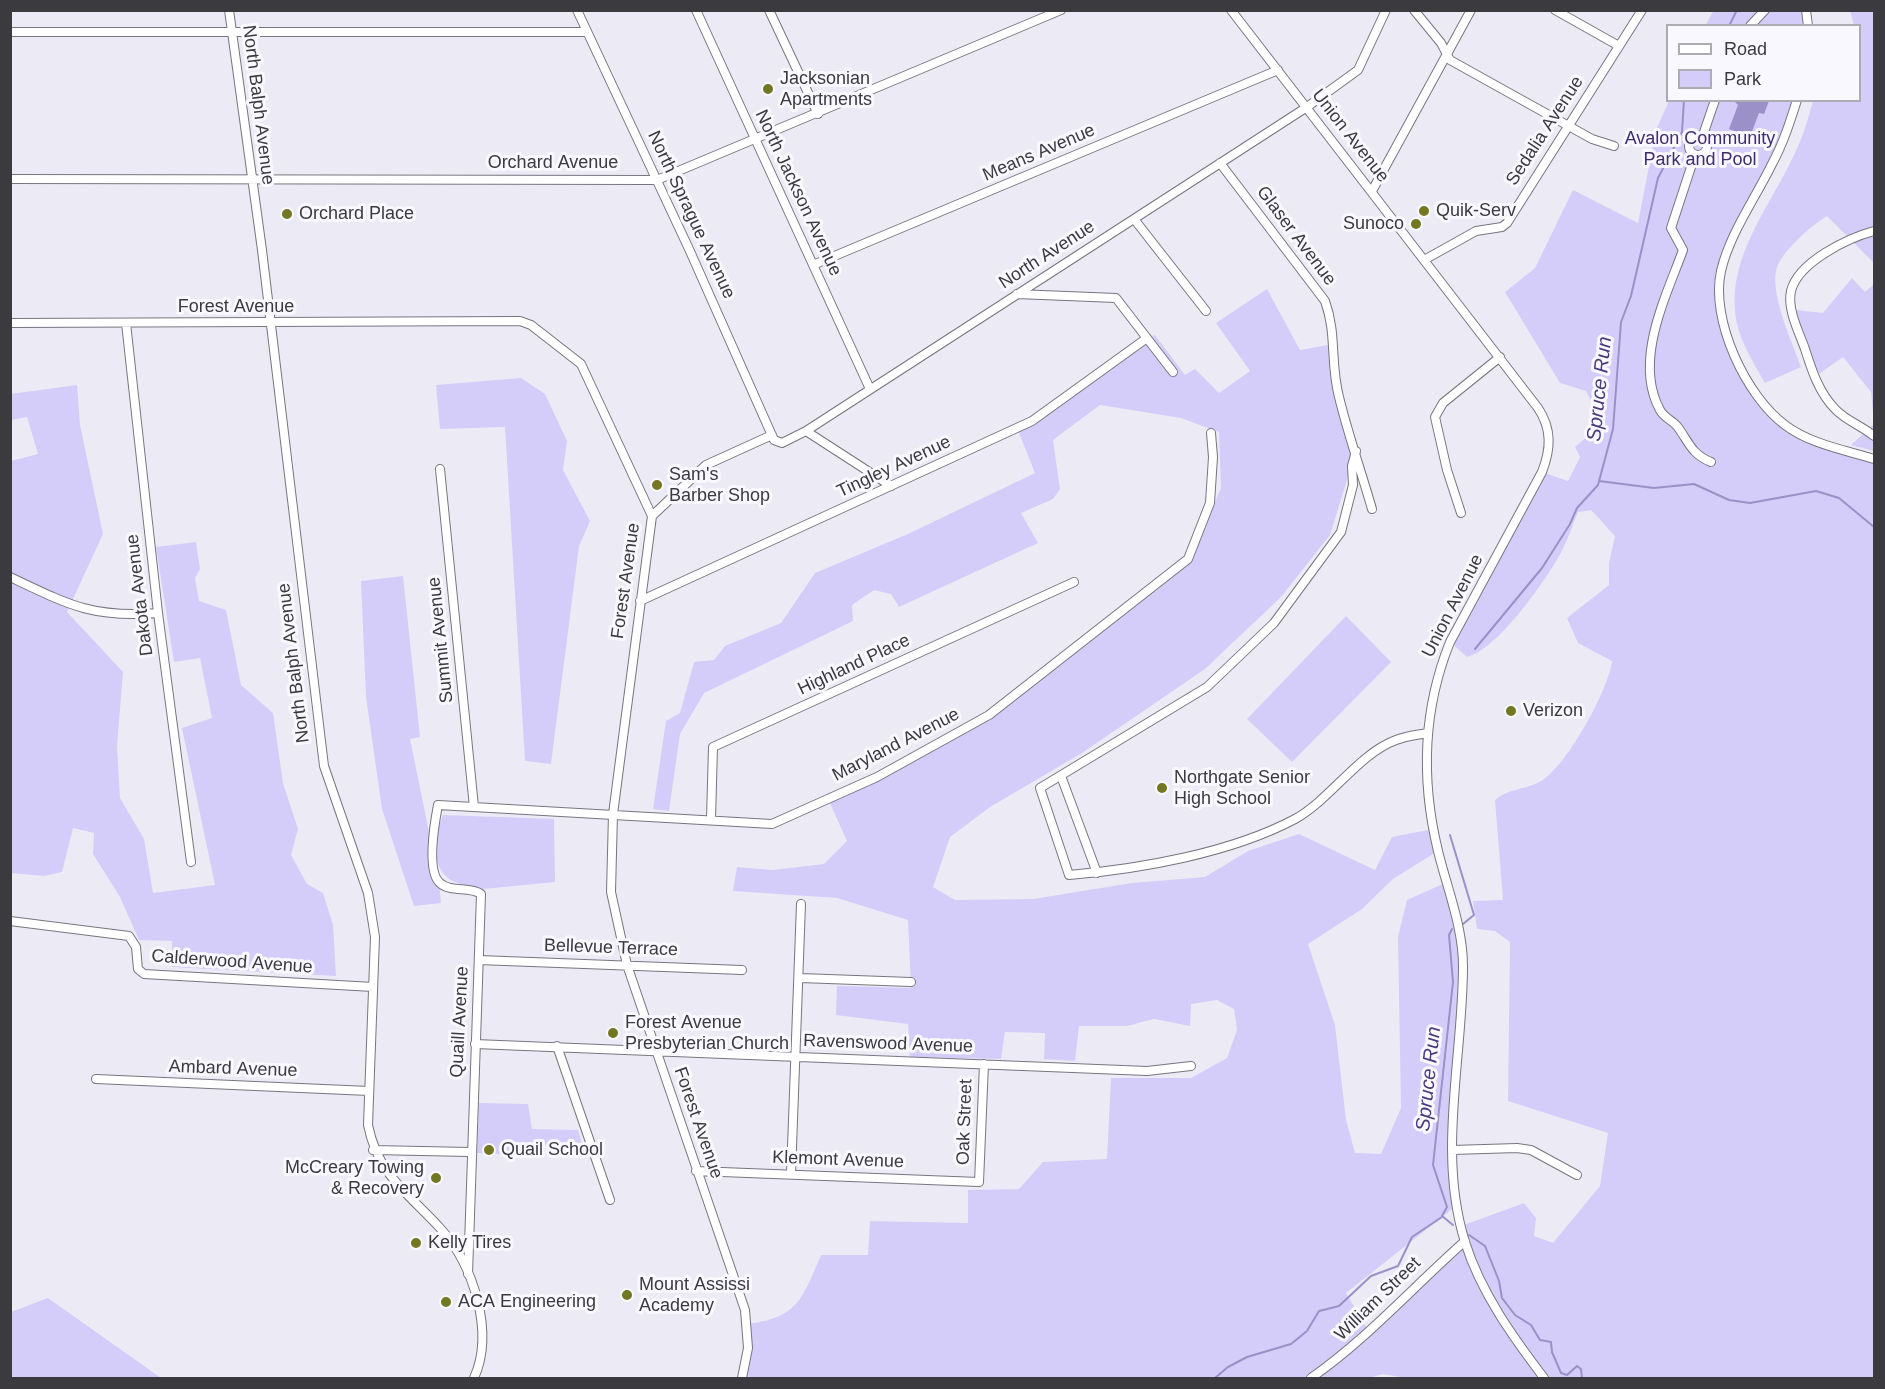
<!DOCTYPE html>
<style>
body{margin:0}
#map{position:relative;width:1885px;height:1389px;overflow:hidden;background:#ecebf5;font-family:Helvetica,sans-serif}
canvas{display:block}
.frame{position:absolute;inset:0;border:12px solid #3b3a3e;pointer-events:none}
.legend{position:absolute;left:1666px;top:24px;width:195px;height:78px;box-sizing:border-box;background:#f9f8ff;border:2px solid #adacb2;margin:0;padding:8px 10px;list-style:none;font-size:18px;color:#3b3a3e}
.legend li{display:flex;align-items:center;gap:12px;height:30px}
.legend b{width:30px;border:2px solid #adacb2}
</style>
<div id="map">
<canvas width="1885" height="1389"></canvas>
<div class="frame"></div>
<ul class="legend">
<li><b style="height:8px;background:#fff"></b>Road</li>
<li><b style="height:16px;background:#d4cdf9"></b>Park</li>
</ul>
</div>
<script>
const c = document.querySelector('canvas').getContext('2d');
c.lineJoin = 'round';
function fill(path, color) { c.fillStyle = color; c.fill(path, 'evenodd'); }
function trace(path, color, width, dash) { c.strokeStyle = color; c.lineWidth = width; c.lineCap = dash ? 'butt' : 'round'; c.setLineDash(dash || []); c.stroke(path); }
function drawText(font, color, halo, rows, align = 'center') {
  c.font = font + ' Helvetica,sans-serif'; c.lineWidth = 6; c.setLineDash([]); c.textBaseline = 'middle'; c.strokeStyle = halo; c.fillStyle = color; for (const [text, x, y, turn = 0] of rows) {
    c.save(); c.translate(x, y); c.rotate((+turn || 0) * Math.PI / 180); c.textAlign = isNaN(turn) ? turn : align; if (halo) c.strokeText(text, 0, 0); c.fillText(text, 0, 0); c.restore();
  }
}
fill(new Path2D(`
 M 1714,10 L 1802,11 L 1804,26 L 1705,26 Z
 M 1850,11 L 1874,11 L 1874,263 L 1827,216 C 1811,226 1780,252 1776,271 C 1771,297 1792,342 1801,367 L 1765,383 C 1752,360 1737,337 1735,311 C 1730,254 1770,206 1793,157 C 1802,140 1808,119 1813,101 L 1860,100 L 1860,26 L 1854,25 Z
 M 1669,101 L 1792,101 L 1781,135 L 1731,245 L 1719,298 L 1734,354 L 1768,410 L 1795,431 L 1874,459 L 1874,1378 L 1406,1378 L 1383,1374 L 1369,1378 L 742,1378 L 746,1324 C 798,1319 803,1297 821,1255 L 868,1255 L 870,1221 L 968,1223 L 968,1190 L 1019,1189 L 1043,1162 L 1107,1159 L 1111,1078 L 1191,1078 L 1227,1058 L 1237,1030 L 1234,1009 L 1217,1000 L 1191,1004 L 1190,1026 L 1154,1019 L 1127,1026 L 1079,1026 L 1075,1061 L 1044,1059 L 1045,1033 L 1005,1032 L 1001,1059 L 910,1057 L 908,1024 L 836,1015 L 837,986 L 911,988 L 908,920 L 837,898 L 733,891 L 737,867 L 772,870 L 824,864 L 847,841 L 828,799 L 989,715 L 1192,558 L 1221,488 L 1219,432 L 1181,418 L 1100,405 L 1053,440 L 1060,489 L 1053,499 L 1021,513 L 1038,543 L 899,607 L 891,594 L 874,590 L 852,605 L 853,621 L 704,693 L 680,734 L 669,811 L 653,809 L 666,721 L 680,713 L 694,662 L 714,660 L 725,646 L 781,623 L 815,573 L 908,534 L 1035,473 L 1017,428 L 1147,338 L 1155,335 L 1185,375 L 1195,369 L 1219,393 L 1250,371 L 1216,323 L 1267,289 L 1300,350 L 1333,344 L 1333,358 L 1356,451 L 1330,535 L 1281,597 L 1205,669 L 1082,753 L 990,807 L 950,837 L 933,887 L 955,900 L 1033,899 L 1132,883 L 1205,877 L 1248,851 L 1299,834 L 1375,870 L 1392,837 L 1433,829 L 1438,851 L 1393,879 L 1362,909 L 1308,944 L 1335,1025 L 1346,1120 L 1355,1153 L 1381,1154 L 1401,1108 L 1398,937 L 1407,900 L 1447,882 L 1463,964 L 1452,1150 L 1456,1206 L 1346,1293 L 1368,1330 L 1464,1241 L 1461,1226 L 1524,1203 L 1536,1218 L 1534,1236 L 1553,1243 L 1600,1186 L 1608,1133 L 1508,1101 L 1510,942 L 1495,931 L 1477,929 L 1473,901 L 1503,900 L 1495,800 C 1509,788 1526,790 1541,781 C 1567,766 1609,689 1612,661 L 1578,643 L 1567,618 L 1609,585 L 1609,563 L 1615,536 L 1591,510 L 1578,512 C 1571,529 1565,548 1555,563 C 1539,589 1497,649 1467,657 L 1450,642 L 1542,472 L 1568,481 L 1580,457 L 1575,447 L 1589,435 L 1597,412 L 1586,391 L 1560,383 L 1505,292 L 1535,268 L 1573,190 L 1638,223 L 1656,130 Z
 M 1852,278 L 1865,292 L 1874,284 L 1874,451 L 1851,445 L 1874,424 L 1871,392 L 1843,357 L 1819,374 L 1805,345 L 1796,310 L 1823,313 Z
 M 521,378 L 545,394 L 567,441 L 563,470 L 590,521 L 579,546 L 551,764 L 525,761 L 505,427 L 440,429 L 436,385 Z
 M 77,385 L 80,425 L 103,534 L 67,612 L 123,672 L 117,746 L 120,798 L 144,839 L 153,893 L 215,885 L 182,728 L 212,718 L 200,658 L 174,662 L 156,547 L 196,542 L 200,569 L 195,578 L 199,601 L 226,610 L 241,685 L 273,713 L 283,783 L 298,829 L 291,855 L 307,884 L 323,893 L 333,925 L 336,976 L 172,967 L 172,941 L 139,940 L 120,897 L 93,854 L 94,833 L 73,828 L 62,872 L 44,876 L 11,873 L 11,461 L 38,454 L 27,417 L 11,420 L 10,394 Z
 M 403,576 L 420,737 L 410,739 L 439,881 L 441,903 L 414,906 L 382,809 L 366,697 L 361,581 Z
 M 1346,616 L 1391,662 L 1292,762 L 1247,719 Z
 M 443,815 L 554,819 L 555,882 L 473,890 C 465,883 455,884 448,878 C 429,862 435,836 443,815 Z
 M 479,1103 L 528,1104 L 532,1129 L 578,1130 L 582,1143 L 537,1145 L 536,1156 L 477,1153 Z
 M 48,1298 L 161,1378 L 11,1378 L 11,1312 Z`), '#d4cdf9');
fill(new Path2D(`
 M 1734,101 L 1769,101 L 1764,114 L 1759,113 L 1750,137 L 1729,129 L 1738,105 Z`), '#9b90c7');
trace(new Path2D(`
 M 1729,26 L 1737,10
 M 1599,481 L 1654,488 L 1694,484 L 1729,500 L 1750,503 L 1816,491 L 1839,498 L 1874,527
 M 1475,649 L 1542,568 L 1570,524 L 1577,508 L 1598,485 L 1613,429 L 1621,322 L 1631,296 L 1658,178 L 1682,132 L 1684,100
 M 1450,835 L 1474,915 L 1463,924
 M 1452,929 L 1449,935 L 1453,982 L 1433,1165 L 1447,1207 L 1442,1216 L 1453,1225
 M 1469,1235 L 1485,1246 L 1499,1281 L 1502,1298 L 1515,1315 L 1531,1325 L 1540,1340 L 1551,1342 L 1552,1352 L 1561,1373 L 1567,1375 L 1577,1366 L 1581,1369 L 1582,1378
 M 1215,1378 L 1228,1367 L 1247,1357 L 1291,1344 L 1307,1331 L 1319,1311 L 1339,1306 L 1371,1276 L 1398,1266 L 1412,1237 L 1442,1217`), '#9b90c7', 2);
const minor = new Path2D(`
 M 229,10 L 262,250 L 324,766 L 368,893 L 375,937 L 368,1125 C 378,1175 408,1193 440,1228 C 473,1264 495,1332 474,1378
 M 577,10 L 689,249 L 774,440 L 782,443 L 806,431 L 891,486
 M 696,10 L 870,389
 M 769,10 L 818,114
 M 1231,10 L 1538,408 C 1552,429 1551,449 1542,472 L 1450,642 C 1423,709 1421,781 1438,851 C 1447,888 1463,927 1463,966 C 1463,1057 1437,1153 1465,1242 C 1481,1293 1513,1337 1544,1378
 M 1414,10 L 1441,43 L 1450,60 L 1592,139 L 1614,146
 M 1555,10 L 1619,46
 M 1806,10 L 1808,26
 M 1750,26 L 1765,10
 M 10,32 L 587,32
 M 1797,100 C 1790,122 1783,144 1772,164 C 1755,199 1730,233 1721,271 C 1710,320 1746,396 1785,425 C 1810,444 1845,450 1874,459
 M1689 146a9 9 0 1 1 18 0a9 9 0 1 1-18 0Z
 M 1702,138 L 1715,100
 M 1695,155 L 1671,228 L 1683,250 C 1666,297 1633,361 1660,410 C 1664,418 1672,420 1677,426 C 1689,442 1691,454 1711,462
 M 1220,163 L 1325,301 C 1337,334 1330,363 1339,397 C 1348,434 1361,471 1372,509
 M 10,179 L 657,180 L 1061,10
 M 1372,191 L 1471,10
 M 1134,219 L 1206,311
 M 1874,231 C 1848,238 1798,262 1791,291 C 1787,310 1799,332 1805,349 C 1812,371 1819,393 1836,410 C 1847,421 1862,426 1874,436
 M 1424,260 L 1476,231 L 1502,227 L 1507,223 L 1642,10
 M 813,265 L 1278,70
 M 1017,294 L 1116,298 L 1173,372
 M 10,323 L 520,321 L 531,325 L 581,364 L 652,516 L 613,814 L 611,892 L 627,965 L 745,1310 L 748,1348 L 742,1378
 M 126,323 L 158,613 L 191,862
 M 806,431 L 1307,107 L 1358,70 L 1386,10
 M 1356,451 L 1352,466 L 1353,485 L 1341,532 L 1274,623 L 1207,687 L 1040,788 L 1069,875 C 1140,869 1231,853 1295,819 C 1331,799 1358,754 1396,740 C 1406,736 1417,735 1427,733
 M 440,469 L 474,807
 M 1461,513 L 1447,470 L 1435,417 L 1443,403 L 1500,357
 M 652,516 L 706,465 L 772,435
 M 10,577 C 69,605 92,618 158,613
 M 640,601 L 1032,421 L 1147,338
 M 1061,776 L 1097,873
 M 711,819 L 713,747 L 1074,582
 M 10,921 L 129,936 L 136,947 L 138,969 L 144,974 L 373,987
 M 479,960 L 742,970
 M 800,978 L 911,982
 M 475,1044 L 1147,1071 L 1191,1066
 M 557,1046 L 610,1200
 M 96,1079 L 369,1091
 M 373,1150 L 470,1152
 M 1452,1150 L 1517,1148 L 1531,1150 L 1577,1175
 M 696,1171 L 979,1182 L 984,1064
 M 791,1174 L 801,904
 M 468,1274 L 481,894 C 469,886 451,893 440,883 C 426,871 435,821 438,805 L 772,824 L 877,777 L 989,715 L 1188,559 L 1210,503 L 1213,457 L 1211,433
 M 1311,1378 C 1367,1339 1413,1287 1465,1241`);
trace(minor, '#77767f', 10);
trace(minor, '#fff', 8);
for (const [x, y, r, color] of [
 [768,89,6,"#727821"],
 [1424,211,6,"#727821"],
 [287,214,6,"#727821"],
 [1416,224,6,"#727821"],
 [657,485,6,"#727821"],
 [1511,711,6,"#727821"],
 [1162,788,6,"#727821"],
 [613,1033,6,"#727821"],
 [489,1150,6,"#727821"],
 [436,1178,6,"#727821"],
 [416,1243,6,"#727821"],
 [627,1295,6,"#727821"],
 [446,1302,6,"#727821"]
]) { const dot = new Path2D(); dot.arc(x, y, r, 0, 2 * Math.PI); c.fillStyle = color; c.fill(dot); trace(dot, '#f9f8ff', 2); }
drawText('18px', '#3b3a3e', '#f9f8ff', [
 ["Jacksonian",780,79],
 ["Apartments",780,100],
 ["Quik-Serv",1436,211],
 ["Orchard Place",299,214],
 ["Sunoco",1404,224,"right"],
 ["Sam's",669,475],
 ["Barber Shop",669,496],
 ["Verizon",1523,711],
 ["Northgate Senior",1174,778],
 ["High School",1174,799],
 ["Forest Avenue",625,1023],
 ["Presbyterian Church",625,1044],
 ["Quail School",501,1150],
 ["McCreary Towing",424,1168,"right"],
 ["& Recovery",424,1189,"right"],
 ["Kelly Tires",428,1243],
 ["Mount Assissi",639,1285],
 ["Academy",639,1306],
 ["ACA Engineering",458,1302]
], 'left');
drawText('18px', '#3b3a3e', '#f9f8ff', [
 ["North Balph Avenue",258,105,83],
 ["Sedalia Avenue",1545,131,-57],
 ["Union Avenue",1350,136,52],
 ["Means Avenue",1039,153,-23],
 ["Orchard Avenue",553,163],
 ["North Jackson Avenue",798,193,65],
 ["North Sprague Avenue",691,215,65],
 ["Glaser Avenue",1296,236,53],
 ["North Avenue",1047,255,-33],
 ["Forest Avenue",236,307],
 ["Tingley Avenue",894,467,-25],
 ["Forest Avenue",626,581,-82],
 ["Dakota Avenue",140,595,-97],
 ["Union Avenue",1453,606,-63],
 ["Summit Avenue",441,640,-96],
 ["North Balph Avenue",294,663,-97],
 ["Highland Place",854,665,-25],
 ["Maryland Avenue",896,745,-27],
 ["Bellevue Terrace",611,948,2],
 ["Calderwood Avenue",232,962,4],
 ["Quaill Avenue",460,1022,-87],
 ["Ravenswood Avenue",888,1044,2],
 ["Ambard Avenue",233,1069,2],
 ["Oak Street",965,1122,-88],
 ["Forest Avenue",698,1123,71],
 ["Klemont Avenue",838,1160,2],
 ["William Street",1378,1299,-44]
]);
drawText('18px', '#3f2d6f', '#f9f8ff', [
 ["Avalon Community",1700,139],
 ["Park and Pool",1700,160]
]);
drawText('italic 20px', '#4b3a7d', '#f9f8ff', [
 ["Spruce Run",1600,389,-84],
 ["Spruce Run",1429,1079,-84]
]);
</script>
